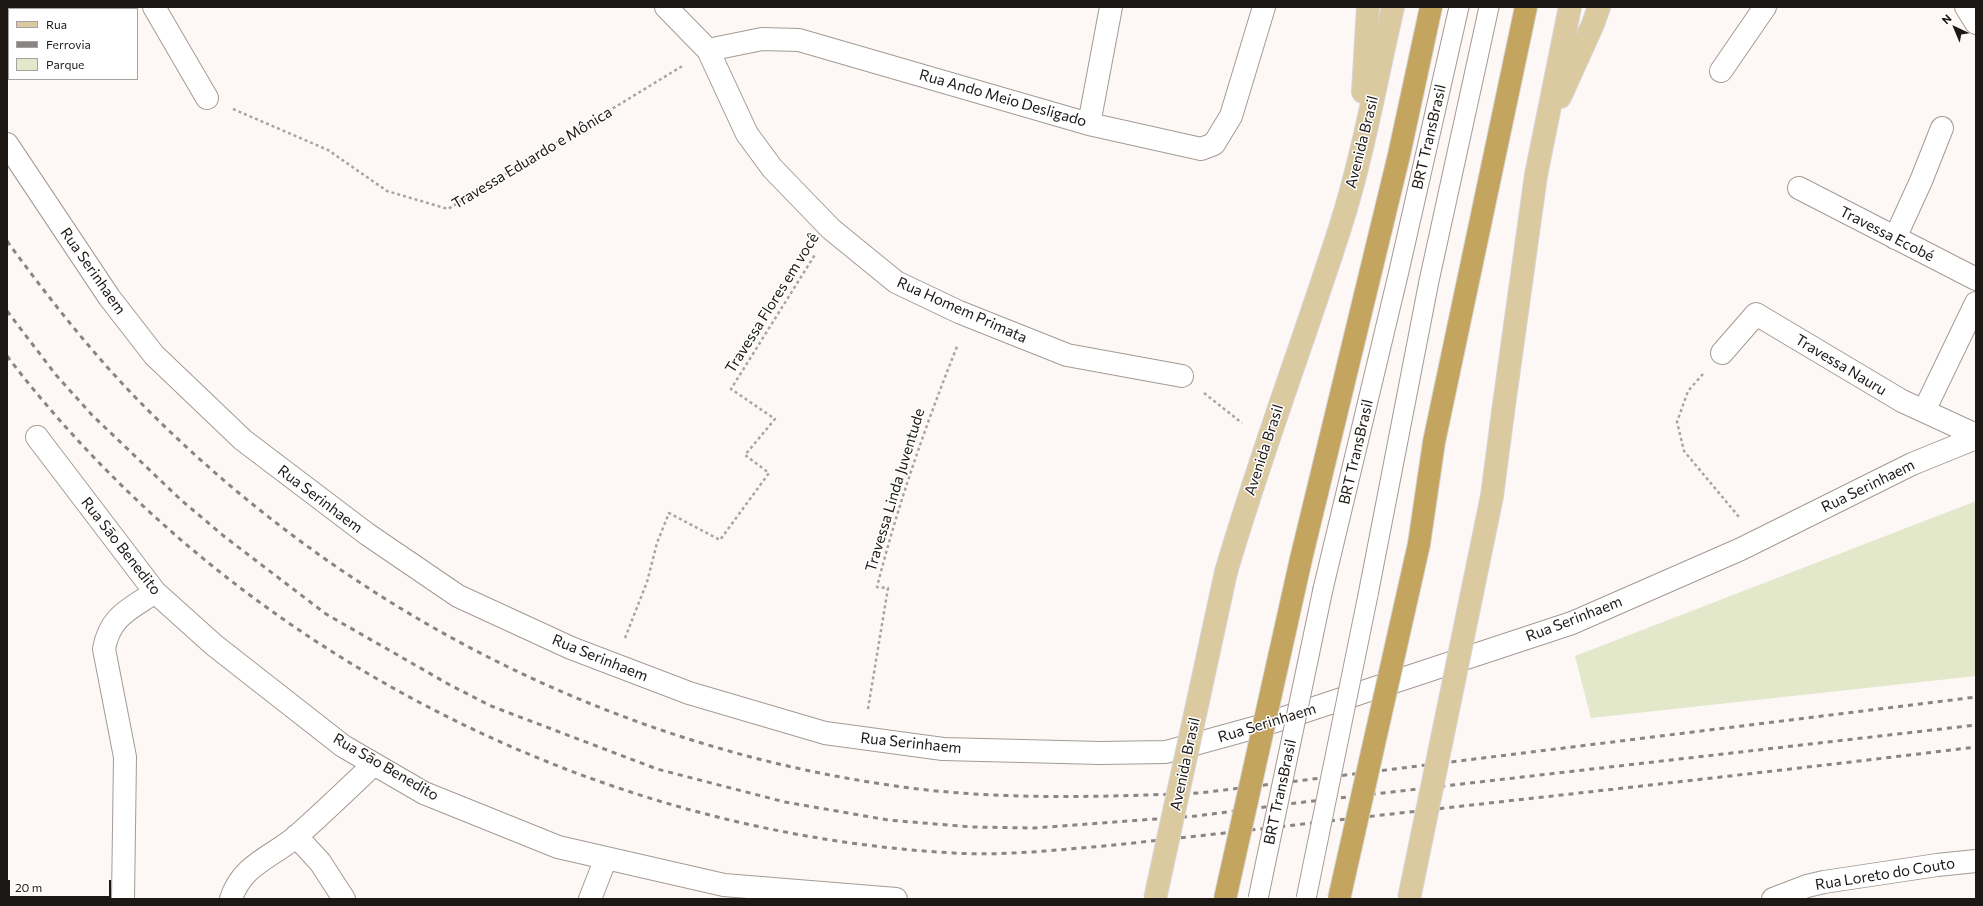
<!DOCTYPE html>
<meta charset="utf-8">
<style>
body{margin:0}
#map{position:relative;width:1983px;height:906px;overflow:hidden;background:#fdf8f6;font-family:Commissioner,sans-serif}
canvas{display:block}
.frame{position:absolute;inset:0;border:8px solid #1c1816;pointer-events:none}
.legend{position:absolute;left:8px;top:8px;width:130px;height:72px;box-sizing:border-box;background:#fff;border:1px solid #a4a3a2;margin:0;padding:5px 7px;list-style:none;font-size:12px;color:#1c1816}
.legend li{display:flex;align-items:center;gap:8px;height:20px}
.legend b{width:20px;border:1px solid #a4a3a2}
.north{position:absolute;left:1935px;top:8px;width:40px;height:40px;-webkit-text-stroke:3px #fff;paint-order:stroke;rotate:316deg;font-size:11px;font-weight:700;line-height:16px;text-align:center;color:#1c1816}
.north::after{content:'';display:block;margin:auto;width:14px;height:18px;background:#1c1816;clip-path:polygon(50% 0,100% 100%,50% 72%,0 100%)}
.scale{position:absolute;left:8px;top:880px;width:103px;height:18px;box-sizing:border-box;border:2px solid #1c1816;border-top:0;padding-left:5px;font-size:12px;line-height:14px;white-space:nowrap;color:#1c1816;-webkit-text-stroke:3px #fff;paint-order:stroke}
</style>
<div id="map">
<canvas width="1983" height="906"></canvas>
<div class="frame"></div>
<ul class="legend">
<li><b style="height:5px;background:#dbc9a0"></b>Rua</li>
<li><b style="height:5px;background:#8a8583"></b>Ferrovia</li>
<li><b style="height:11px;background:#e3e8cb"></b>Parque</li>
</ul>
<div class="north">N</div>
<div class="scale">20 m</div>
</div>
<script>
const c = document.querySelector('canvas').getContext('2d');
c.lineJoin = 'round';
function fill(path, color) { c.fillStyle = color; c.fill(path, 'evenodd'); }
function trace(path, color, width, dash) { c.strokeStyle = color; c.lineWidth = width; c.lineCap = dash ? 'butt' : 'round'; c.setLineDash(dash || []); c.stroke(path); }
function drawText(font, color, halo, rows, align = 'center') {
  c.font = font + ' Commissioner,sans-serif'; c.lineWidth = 3; c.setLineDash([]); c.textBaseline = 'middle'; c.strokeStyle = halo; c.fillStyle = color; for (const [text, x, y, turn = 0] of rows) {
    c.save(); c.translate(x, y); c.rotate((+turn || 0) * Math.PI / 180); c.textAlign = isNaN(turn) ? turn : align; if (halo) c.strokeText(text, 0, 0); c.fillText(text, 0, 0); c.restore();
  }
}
fill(new Path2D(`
 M 1976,501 L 1976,676 L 1591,718 L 1575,656 Z`), '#e3e8cb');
const service = new Path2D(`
 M 1323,589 L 1399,271 L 1459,7
 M 1368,595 L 1429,281 L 1489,7`);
const minor = new Path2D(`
 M 154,7 L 207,98
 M 666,7 L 708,50 L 762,39 L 799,40 L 1089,124 L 1201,149 L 1214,144 L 1231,116 L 1264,7
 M 1966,7 L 1976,23
 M 708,50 L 747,134 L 772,168 L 831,229 L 896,282 L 959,312 L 1067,355 L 1182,376
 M 1721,71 L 1765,7
 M 1089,124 L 1111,7
 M 7,144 L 109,297 L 154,355 L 243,440 L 367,534 L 458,596 L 571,648 L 689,693 L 825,733 L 943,749 L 1100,753 L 1166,752 L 1257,727 L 1572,623 L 1741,549 L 1912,464 L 1976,438
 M 1799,188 L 1976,279
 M 1895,238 L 1921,181 L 1942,128
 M 1722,353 L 1756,314 L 1902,401 L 1976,435
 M 1924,411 L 1976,303
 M 37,437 L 155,592 L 214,645 L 343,746 L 424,793 L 558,847 L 724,885 L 896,899
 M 296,836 L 320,862 L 344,899
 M 123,899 L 125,757 L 104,649 C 110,616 129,610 155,592
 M 231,899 C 242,864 273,857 298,835 C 324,812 349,788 374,764
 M 590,899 L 606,858
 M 1773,899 L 1807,886 L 1824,882 L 1937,865 L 1976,861`);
const primary = new Path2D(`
 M 1363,92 L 1368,7
 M 1560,97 L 1593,24 L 1599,7
 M 1503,412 L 1536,175 L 1570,7
 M 1226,572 C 1260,456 1303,343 1340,228 C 1363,156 1376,80 1393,7`);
const motorway = new Path2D(`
 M 1419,544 L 1434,442 L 1526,7
 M 1301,559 L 1399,155 L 1431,7`);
trace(service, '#a59a94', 21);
trace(minor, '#a59a94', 24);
trace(primary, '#d6d5d5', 24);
trace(motorway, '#d6d5d5', 24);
trace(new Path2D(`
 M 233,109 L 328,150 L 387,191 L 448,209 L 684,65
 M 1703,374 L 1688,391 L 1677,422 L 1684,451 L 1739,517
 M 1204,393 L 1242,423
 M 625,638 L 647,582 L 657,543 L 669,513 L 720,540 L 769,473 L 745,455 L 775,419 L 731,389 L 816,253
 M 868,709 L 888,588 L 877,587 C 898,504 926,424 958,344`), '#a9a4a2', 2.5, [3, 3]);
trace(service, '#fff', 19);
trace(minor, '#fff', 22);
trace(primary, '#dbc9a0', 22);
trace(motorway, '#c3a560', 22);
trace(new Path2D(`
 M 7,241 C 53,304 102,366 159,421 C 363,620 626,751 910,788 C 1006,800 1103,797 1200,793 L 1976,697
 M 7,311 L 56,375 L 92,415 L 181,500 L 225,537 L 326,614 L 450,685 L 491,706 L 657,769 L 785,802 L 888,820 L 972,827 L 1034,828 L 1196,816 L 1296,803 L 1976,725
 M 7,356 C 230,648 589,833 954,853 C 1005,856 1054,850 1104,846 C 1182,838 1260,829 1338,820 C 1551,796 1763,773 1976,747`), '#8a8583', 3, [5, 5]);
const serviceBridge = new Path2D(`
 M 1258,899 L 1323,589
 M 1306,899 L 1368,595`);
const primaryBridge = new Path2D(`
 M 1155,899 L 1226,572
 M 1409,899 L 1492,496 L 1503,412`);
const motorwayBridge = new Path2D(`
 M 1225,899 L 1301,559
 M 1339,899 L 1419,544`);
trace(serviceBridge, '#a59a94', 21, []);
trace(primaryBridge, '#d6d5d5', 24, []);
trace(motorwayBridge, '#d6d5d5', 24, []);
trace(serviceBridge, '#fff', 19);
trace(primaryBridge, '#dbc9a0', 22);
trace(motorwayBridge, '#c3a560', 22);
drawText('15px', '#1c1816', '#fff', [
 ["Rua Ando Meio Desligado",1003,98,16],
 ["BRT TransBrasil",1429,137,-77],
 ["Avenida Brasil",1362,142,-76],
 ["Travessa Eduardo e Mônica",532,158,-31],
 ["Travessa Ecobé",1887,234,27],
 ["Rua Serinhaem",93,271,55],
 ["Travessa Flores em você",772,303,-58],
 ["Rua Homem Primata",962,310,24],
 ["Travessa Nauru",1841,365,31],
 ["Avenida Brasil",1264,450,-72],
 ["BRT TransBrasil",1356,452,-77],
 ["Rua Serinhaem",1868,486,-26],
 ["Travessa Linda Juventude",895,490,-73],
 ["Rua Serinhaem",320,499,37],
 ["Rua Sāo Benedito",121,546,52],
 ["Rua Serinhaem",1574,619,-21],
 ["Rua Serinhaem",600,658,22],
 ["Rua Serinhaem",1267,723,-17],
 ["Rua Serinhaem",911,743,6],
 ["Avenida Brasil",1185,764,-78],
 ["Rua Sāo Benedito",386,767,30],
 ["BRT TransBrasil",1280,792,-78],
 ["Rua Loreto do Couto",1885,874,-9]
]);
</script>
